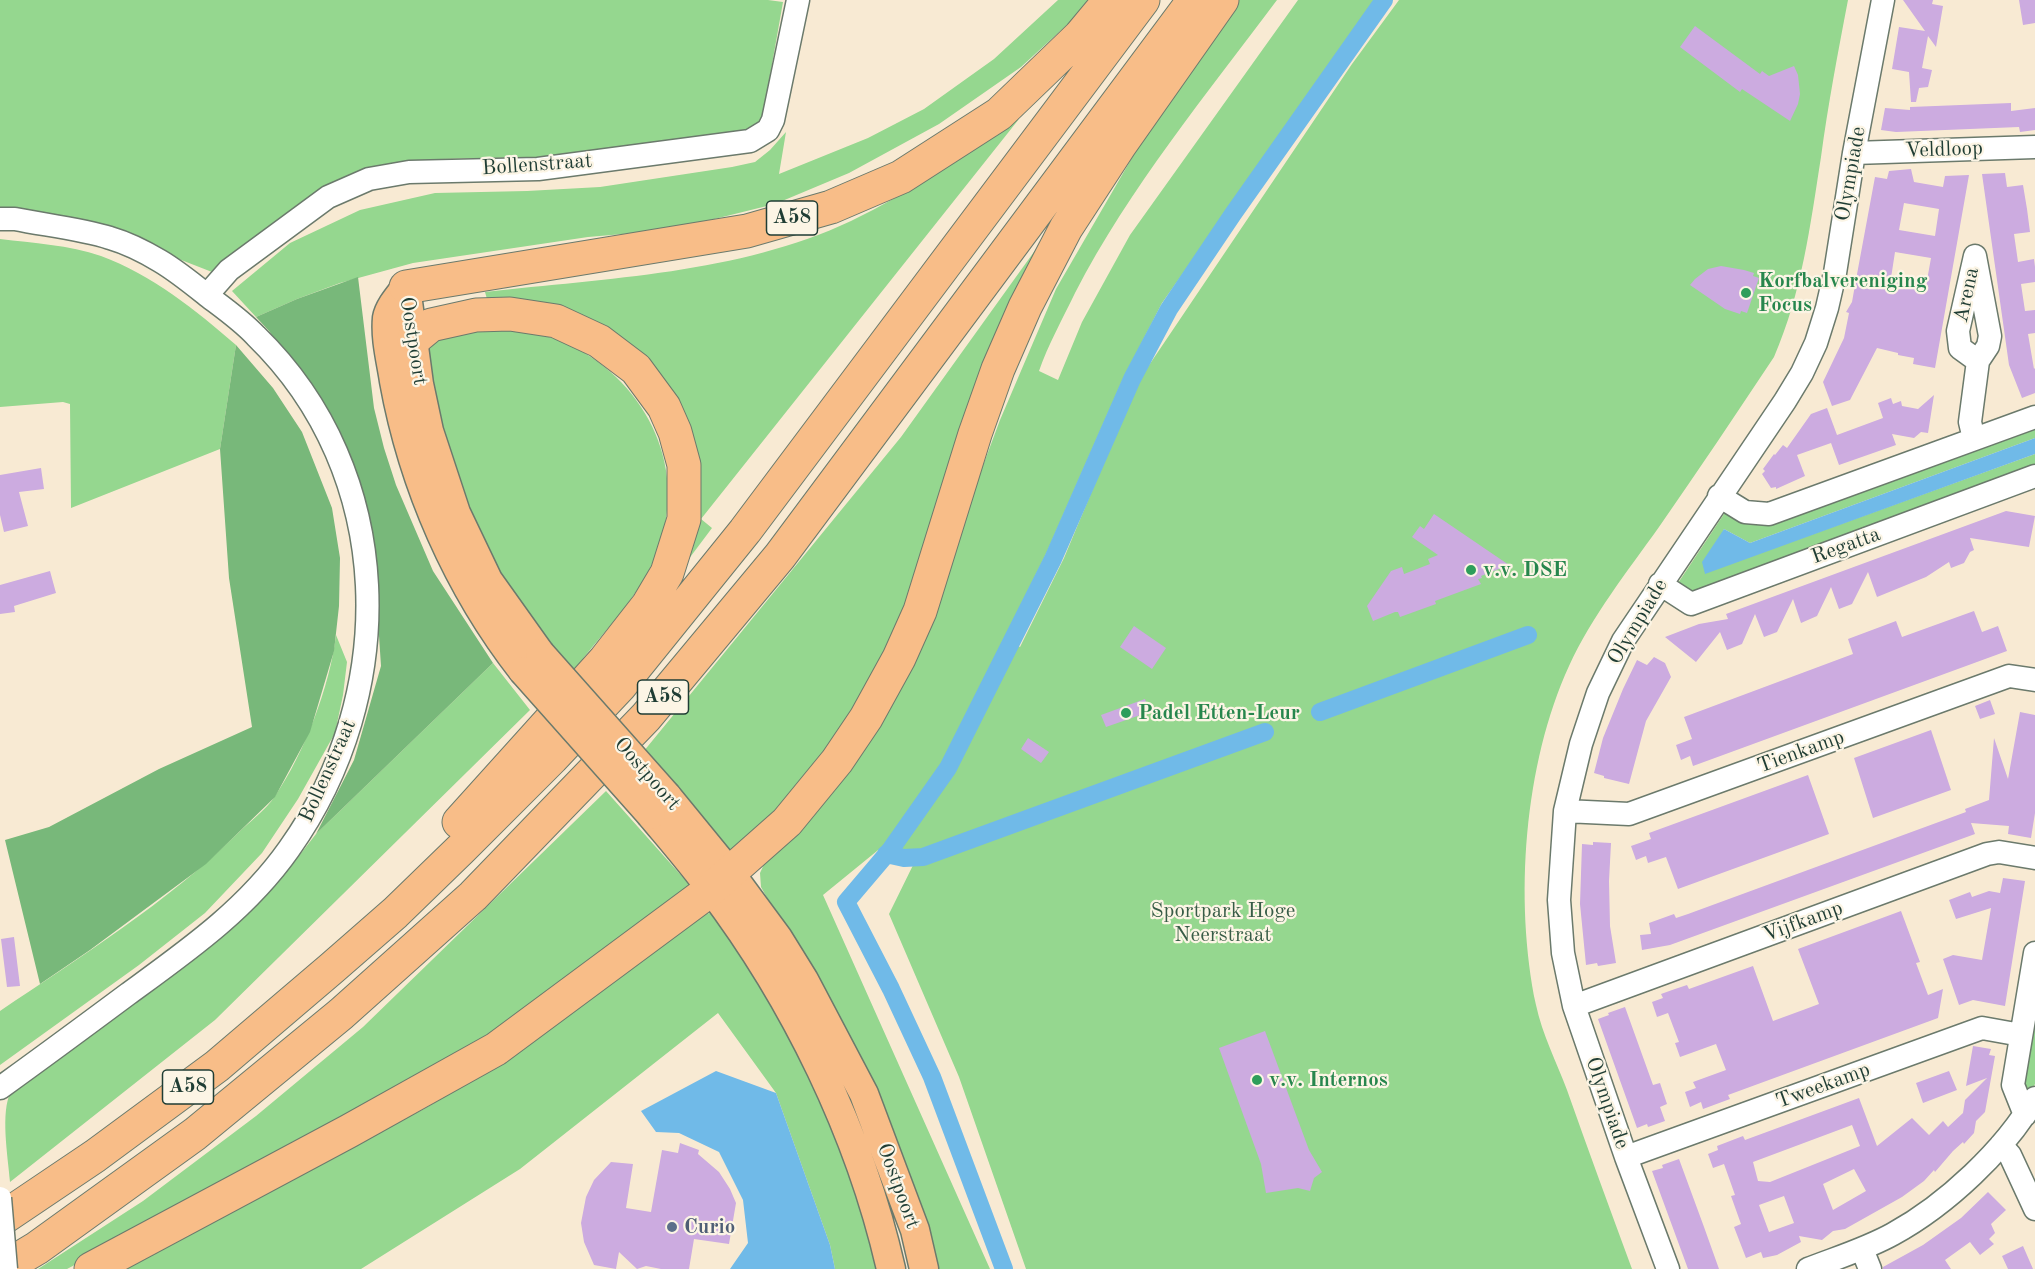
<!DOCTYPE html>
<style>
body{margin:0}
canvas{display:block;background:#f8ead3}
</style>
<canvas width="2035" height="1269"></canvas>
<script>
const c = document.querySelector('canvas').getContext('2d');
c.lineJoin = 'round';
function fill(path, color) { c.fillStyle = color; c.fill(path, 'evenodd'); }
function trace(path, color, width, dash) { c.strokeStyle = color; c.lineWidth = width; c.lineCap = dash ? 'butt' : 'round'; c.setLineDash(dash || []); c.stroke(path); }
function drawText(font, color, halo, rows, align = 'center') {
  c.font = font + ' "Old Standard TT",serif'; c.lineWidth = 4.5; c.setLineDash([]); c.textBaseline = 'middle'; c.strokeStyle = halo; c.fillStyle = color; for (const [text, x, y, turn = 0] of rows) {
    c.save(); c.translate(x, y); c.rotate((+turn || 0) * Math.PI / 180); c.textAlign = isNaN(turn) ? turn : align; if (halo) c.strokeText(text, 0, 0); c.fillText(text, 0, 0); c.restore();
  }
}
fill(new Path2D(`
 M 0,0 L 768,0 L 783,2 L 762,121 L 747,130 L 584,156 L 441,159 L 390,164 L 356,178 L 220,269 L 212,272 L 130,240 L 0,212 Z
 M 1058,0 L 1094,0 L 1021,67 L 939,124 L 849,173 L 775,204 L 670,230 L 588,237 L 413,263 L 340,283 L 297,299 L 256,317 L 232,291 L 290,243 L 360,210 L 435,193 L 527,191 L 600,187 L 732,167 L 755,162 L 770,150 L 786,132 L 779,174 L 868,138 L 924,109 L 994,59 Z
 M 1236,0 L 1277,0 C 1206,95 1130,187 1075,293 C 1063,318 1048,345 1039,371 L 1058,380 L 1082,322 L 1130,235 L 1298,0 L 1375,0 L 1162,303 L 1122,381 L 1046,554 L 935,780 L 888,842 L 823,895 L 990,1269 L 933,1269 L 797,951 L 761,887 L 760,873 L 766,860 L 927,616 L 1000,420 L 1056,289 L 1151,125 Z
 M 1399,0 L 1848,0 C 1838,52 1828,105 1821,157 C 1810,227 1802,292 1774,357 C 1736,414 1698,471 1659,527 C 1627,572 1592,616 1569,666 C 1524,764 1514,900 1536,1005 C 1542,1034 1557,1063 1567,1090 C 1588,1150 1610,1209 1632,1269 L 1026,1269 L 959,1077 L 889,914 L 919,853 L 902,852 L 896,848 L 896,843 L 943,784 L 1013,643 L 1020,647 L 1064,558 L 1137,383 L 1352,64 Z
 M 1019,119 L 701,519 L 712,528 L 664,592 L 690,525 L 651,378 L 489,306 L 485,292 C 607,278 738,274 851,221 C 910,193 964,155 1019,119 Z
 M 1110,146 L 927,571 L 857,719 L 731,861 L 639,757 L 901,437 Z
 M 0,239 C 33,243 69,245 101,256 C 152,275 196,310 236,345 L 220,449 L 71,508 L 70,404 L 63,402 L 0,407 Z
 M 513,330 C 532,334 553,336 570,345 C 649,384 690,472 656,555 C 636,603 598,636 569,677 L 505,592 L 437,432 L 428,346 L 438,337 L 455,332 Z
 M 2035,422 L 2035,438 L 1750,543 L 1724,529 L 1705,573 L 2035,454 L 2035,466 L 1723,580 L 1695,597 L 1676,586 L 1726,511 L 1822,500 L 1825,506 L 1858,494 L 1856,488 Z
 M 336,635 L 347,662 L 343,695 L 335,733 L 298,799 L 262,853 L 205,913 L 139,965 L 0,1065 L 0,1011 C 80,957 168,902 237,834 C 249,822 266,810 275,796 C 304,754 330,686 336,635 Z
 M 493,663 L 530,710 L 215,1020 L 10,1182 C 8,1156 0,1113 11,1091 L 220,939 L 277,884 L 316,834 Z
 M 606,791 L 695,891 L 486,1047 L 67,1269 L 38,1269 L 143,1201 L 256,1116 L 363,1027 Z
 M 711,913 L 738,947 L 826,1098 L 883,1269 L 835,1269 L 830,1245 L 776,1093 L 718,1013 L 520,1169 L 361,1269 L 119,1269 L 424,1109 L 485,1073 L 690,915 Z
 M 2035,1005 L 2035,1084 L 2025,1102 L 2021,1087 Z`), '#95d78f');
fill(new Path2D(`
 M 358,277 L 374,408 L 384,448 L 396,485 L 433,571 L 493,663 L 316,834 L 354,760 L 381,666 L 376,591 L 367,514 L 352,460 L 323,404 L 269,331 L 256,317 L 297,299 Z
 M 236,345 L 273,388 L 302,432 L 332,508 L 340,558 L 339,606 L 334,651 L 310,732 L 275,797 L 206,864 L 90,950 L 40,984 L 5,840 L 49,827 L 159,769 L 252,727 L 229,578 L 220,449 Z`), '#78b87a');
fill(new Path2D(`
 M 2035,438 L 2035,454 L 1705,574 L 1702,562 L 1724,529 L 1750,543 Z
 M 716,1071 L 776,1093 L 830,1245 L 835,1269 L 730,1269 L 748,1243 L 743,1200 L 719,1152 L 679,1133 L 656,1132 L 641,1111 Z`), '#70bae8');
trace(new Path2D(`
 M 1320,712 L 1528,635
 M 886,854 L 904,858 L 923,857 L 1265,732
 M 1004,1269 L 932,1077 L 891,989 L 846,902 L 891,849 L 948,768 L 1053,559 L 1132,379 L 1169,309 L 1233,214 L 1384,0`), '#70bae8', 18);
fill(new Path2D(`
 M 1903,0 L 1933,0 L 1932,4 L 1943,6 L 1936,47 L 1928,36 L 1922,68 L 1932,70 L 1928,87 L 1919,88 L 1916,102 L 1911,102 L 1909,72 L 1892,69 L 1899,27 L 1925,31 Z
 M 2019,0 L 2035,0 L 2035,23 L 2023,25 Z
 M 1695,26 L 1760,74 L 1762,71 L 1769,76 L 1794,66 L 1798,75 L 1800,94 L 1798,104 L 1790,121 L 1742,89 L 1740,92 L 1680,47 Z
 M 2011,103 L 2011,111 L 2035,108 L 2035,130 L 2020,132 L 2019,127 L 1896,132 L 1881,130 L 1885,108 L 1910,110 L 1910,107 Z
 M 1911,169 L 1914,182 L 1943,187 L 1945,176 L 1969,175 L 1935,368 L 1913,364 L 1914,358 L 1898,355 L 1898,353 L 1877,348 L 1850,400 L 1832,406 L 1823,382 L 1844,338 L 1849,313 L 1846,312 L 1852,302 L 1855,285 L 1875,177 L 1887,179 L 1889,171 ZM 1904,203 L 1939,209 L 1935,236 L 1899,230 ZM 1895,252 L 1931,258 L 1926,286 L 1894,280 L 1894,279 L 1891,278 Z
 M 2005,173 L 2007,187 L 2023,185 L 2027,209 L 2030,232 L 2014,234 L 2018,262 L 2034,259 L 2035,267 L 2035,282 L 2021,284 L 2025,311 L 2035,310 L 2035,333 L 2028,334 L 2034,369 L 2035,368 L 2035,393 L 2022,398 L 2009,365 L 1982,174 Z
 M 1721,266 L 1744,270 L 1754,273 L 1753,276 L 1759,278 L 1747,313 L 1741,311 L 1740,314 L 1725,309 L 1690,285 L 1695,279 L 1708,269 Z
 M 1934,395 L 1928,433 L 1921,432 L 1914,438 L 1892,434 L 1896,445 L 1839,465 L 1831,443 L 1797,455 L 1805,476 L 1776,489 L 1776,487 L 1771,488 L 1762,474 L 1765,471 L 1763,469 L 1774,454 L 1775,455 L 1783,445 L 1787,448 L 1811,414 L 1827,408 L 1837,435 L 1883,418 L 1878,403 L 1891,398 L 1893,404 L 1901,401 L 1902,406 L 1918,409 Z
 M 41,468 L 44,489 L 19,492 L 28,526 L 4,532 L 0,515 L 0,475 Z
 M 2006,511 L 2035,516 L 2029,547 L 1970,538 L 1974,550 L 1970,552 L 1964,563 L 1951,568 L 1949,562 L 1926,577 L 1877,597 L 1868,572 L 1852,604 L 1839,609 L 1831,587 L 1817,616 L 1801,623 L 1793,599 L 1777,632 L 1764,637 L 1755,614 L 1742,644 L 1727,650 L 1720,632 L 1696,662 L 1665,637 L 1699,624 L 1728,619 L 1726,614 Z
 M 1434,514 L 1509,565 L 1481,576 L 1482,578 L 1478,579 L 1481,584 L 1435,601 L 1436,604 L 1400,617 L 1398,612 L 1395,612 L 1373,621 L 1367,606 L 1391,571 L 1402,567 L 1404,574 L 1430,564 L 1428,559 L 1438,555 L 1412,537 L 1420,526 L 1424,529 Z
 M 50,571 L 56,593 L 14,606 L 15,612 L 0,614 L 0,585 Z
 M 1974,611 L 1982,632 L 1998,626 L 2007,651 L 1693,766 L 1690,756 L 1681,760 L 1676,745 L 1692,739 L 1684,717 L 1853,654 L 1848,639 L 1896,621 L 1902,637 Z
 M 1134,626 L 1166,648 L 1152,669 L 1120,647 Z
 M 1654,657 L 1665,663 L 1671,677 L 1646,721 L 1629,784 L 1604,778 L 1604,776 L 1594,773 L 1603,738 L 1623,689 L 1637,660 L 1647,665 Z
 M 1145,699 L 1149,712 L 1106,727 L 1101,715 Z
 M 1990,700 L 1995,714 L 1980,719 L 1975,706 Z
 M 2020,712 L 2035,715 L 2035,813 L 2031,838 L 2008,834 L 2009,826 L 1971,823 L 1975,834 L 1670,945 L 1642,950 L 1640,935 L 1651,934 L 1649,923 L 1674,914 L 1676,918 L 1688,914 L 1966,812 L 1965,809 L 1989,800 L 1994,738 L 2008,779 Z
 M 1931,730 L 1951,790 L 1873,818 L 1854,758 Z
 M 1028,738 L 1049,752 L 1041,763 L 1021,749 Z
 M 1808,775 L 1829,834 L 1678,889 L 1666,857 L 1648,863 L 1646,856 L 1636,860 L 1631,846 L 1651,839 L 1649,833 Z
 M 1593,842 L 1611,843 L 1609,881 L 1610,926 L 1616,963 L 1598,966 L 1597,963 L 1586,965 L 1580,904 L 1582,844 L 1593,845 Z
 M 2003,878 L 2025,881 L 2005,1006 L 1973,1000 L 1959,1005 L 1943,959 L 1953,955 L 1982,960 L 1991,908 L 1956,919 L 1949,900 L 1970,892 L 1972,897 L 1989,891 L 2000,893 Z
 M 1901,911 L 1920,962 L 1916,963 L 1928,995 L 1943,989 L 1938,1018 L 1728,1095 L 1730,1099 L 1703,1109 L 1701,1102 L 1690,1107 L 1685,1092 L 1696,1088 L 1693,1082 L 1726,1070 L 1716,1044 L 1680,1057 L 1675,1043 L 1679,1042 L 1668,1013 L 1657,1017 L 1652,1002 L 1663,998 L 1661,994 L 1675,989 L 1687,985 L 1689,989 L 1753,966 L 1773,1021 L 1803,1010 L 1819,1004 L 1798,949 Z
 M 14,937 L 20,986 L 7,987 L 1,939 Z
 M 1625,1007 L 1653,1085 L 1660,1083 L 1667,1104 L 1660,1107 L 1665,1121 L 1648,1127 L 1647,1124 L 1637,1128 L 1598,1019 L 1609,1015 L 1608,1013 Z
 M 1265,1031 L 1309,1150 L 1322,1172 L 1314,1178 L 1310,1191 L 1298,1188 L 1266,1193 L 1261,1164 L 1219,1048 Z
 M 1973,1046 L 1991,1049 L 1989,1055 L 1995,1056 L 1985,1112 L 1976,1121 L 1974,1133 L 1964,1144 L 1963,1142 L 1953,1151 L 1935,1172 L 1934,1170 L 1924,1181 L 1902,1197 L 1845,1229 L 1833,1231 L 1822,1240 L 1799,1236 L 1801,1242 L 1777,1255 L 1763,1258 L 1761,1252 L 1746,1258 L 1734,1227 L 1741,1224 L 1731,1196 L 1735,1195 L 1724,1164 L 1713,1168 L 1708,1154 L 1718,1150 L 1717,1146 L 1743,1136 L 1745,1140 L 1859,1098 L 1877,1146 L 1912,1118 L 1929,1135 L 1943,1121 L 1948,1127 L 1963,1113 L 1965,1100 L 1987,1078 L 1966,1086 ZM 1852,1125 L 1860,1146 L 1770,1182 L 1758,1181 L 1753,1162 ZM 1854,1169 L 1866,1191 L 1833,1210 L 1823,1184 ZM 1784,1196 L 1794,1223 L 1769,1232 L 1759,1205 Z
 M 1949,1071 L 1957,1090 L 1923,1103 L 1916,1083 Z
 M 680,1143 L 699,1150 L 698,1154 L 719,1172 L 730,1189 L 736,1203 L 729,1244 L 694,1239 L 689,1269 L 661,1269 L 646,1266 L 637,1269 L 619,1252 L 616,1269 L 594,1265 L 584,1242 L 581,1223 L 586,1197 L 594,1180 L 611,1162 L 633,1164 L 626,1208 L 651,1212 L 662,1150 L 678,1153 Z
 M 1679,1159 L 1704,1227 L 1719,1269 L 1688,1269 L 1652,1171 L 1663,1168 L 1662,1165 Z
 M 1988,1192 L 2006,1210 L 1991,1224 L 1995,1233 L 1989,1239 L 1994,1244 L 1980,1255 L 1970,1242 L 1945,1260 L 1951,1269 L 1883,1269 L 1883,1267 L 1923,1245 L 1961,1218 Z
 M 2023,1246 L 2033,1269 L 2008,1269 L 2002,1256 Z`), '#ccabe0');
const minor = new Path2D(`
 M 1854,153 L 2035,147
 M 0,219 L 15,219 C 45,225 82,229 110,238 C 127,243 145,252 160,261 C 177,271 194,285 209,297 C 225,309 242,321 256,336 C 397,473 400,693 289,849 C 246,910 187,951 128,994 C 85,1026 43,1057 0,1088
 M 207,295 L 229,270 L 328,197 L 369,179 L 409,172 L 538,169 L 750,141 L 768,130 L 773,120 L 798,0
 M 1974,439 L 1970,422 L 1978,361 L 1988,346 L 1990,336 L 1975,256 L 1958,331 L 1960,348 L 1978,361
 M 1719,496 L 1745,512 L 1769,514 L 2035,417
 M 1660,584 L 1691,604 L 2035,476
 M 1565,811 L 1629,814 L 2009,676 L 2035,680
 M 1574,1006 L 1987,854 L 1999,852 L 2035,858
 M 2025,1115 L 2013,1085 L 2035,953
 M 2001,1145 L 2010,1155 L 2035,1209
 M 1626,1157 L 1982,1028 L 2021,1035
 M 1862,1249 L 1870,1269
 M 1668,1269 L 1626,1157 L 1574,1006 L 1563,953 L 1559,900 L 1565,811 L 1581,744 L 1598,693 L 1623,641 L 1785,401 L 1802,373 L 1816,343 L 1827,308 L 1835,273 L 1854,153 L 1883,0
 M 1808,1269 C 1836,1258 1866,1249 1893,1234 C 1946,1205 2005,1150 2035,1098`);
const major = new Path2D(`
 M 406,287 C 399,296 389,307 387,318 C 385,339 391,361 394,381 C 413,486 458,588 523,671
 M 406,287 L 419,384 L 429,431 L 456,513 L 488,580 L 540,653
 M 667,796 L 730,873 L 778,938 L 804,980 L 864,1094 L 915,1230 L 924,1269
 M 651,815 C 671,839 692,863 711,889 C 795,1000 860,1133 891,1269`);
const highway = new Path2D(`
 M 406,287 L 747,231 L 831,207 L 901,177 L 999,114 L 1080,36 L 1110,0
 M 414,339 L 431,325 L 476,315 L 510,314 L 556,321 L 599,341 L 636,369 L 664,407 L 675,432 L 684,465 L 684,519 L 667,573 L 648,605 L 605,660 L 459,822
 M 0,1220 L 95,1156 L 217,1066 L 332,968 L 395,913 L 461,849 L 552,758 L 620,686 L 745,531 L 1143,0
 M 2,1269 L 37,1248 L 195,1134 L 341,1014 L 473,896 L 646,717 L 780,556 L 1194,0
 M 91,1269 L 349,1131 L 496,1049 L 709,891 L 787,822 L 837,761 L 866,718 L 899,658 L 920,611 L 975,434 L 998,369 L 1025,307 L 1066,228 L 1120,145 L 1222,0`);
trace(minor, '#6b7a6c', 25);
trace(major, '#6b7a6c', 31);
trace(highway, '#6b7a6c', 35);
trace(minor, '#fff', 22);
trace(major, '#f8bd88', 28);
trace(highway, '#f8bd88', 33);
const minorBridge = new Path2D(`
 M 0,1198 L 6,1269`);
const majorBridge = new Path2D(`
 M 540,653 L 667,796
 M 523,671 L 651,815`);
trace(minorBridge, '#6b7a6c', 25, []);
trace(majorBridge, '#6b7a6c', 31, []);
trace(minorBridge, '#fff', 22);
trace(majorBridge, '#f8bd88', 28);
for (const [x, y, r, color] of [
 [1746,293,6,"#2e9e5b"],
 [1471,570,6,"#2e9e5b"],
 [1126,713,6,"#2e9e5b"],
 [1257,1080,6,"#2e9e5b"],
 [672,1227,6,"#5c6f8a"]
]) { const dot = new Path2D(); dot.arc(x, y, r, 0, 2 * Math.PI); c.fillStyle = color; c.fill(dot); trace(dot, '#fcf5e5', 2); }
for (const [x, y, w] of [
 [792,218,51],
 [663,697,51],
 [188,1087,51]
]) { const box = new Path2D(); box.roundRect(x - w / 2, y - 17, w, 34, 4.5); c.fillStyle = '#fcf5e5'; c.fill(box); trace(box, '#1f3d34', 1.5); }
drawText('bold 20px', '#1f3d34', null, [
 ["A58",792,218],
 ["A58",663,697],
 ["A58",188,1087]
]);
drawText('21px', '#1f3d34', '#fcf5e5', [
 ["Veldloop",1944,150,-2],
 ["Bollenstraat",537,165,-4],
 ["Olympiade",1851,174,-80],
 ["Arena",1967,295,-78],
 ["Oostpoort",413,341,81],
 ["Regatta",1846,546,-20],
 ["Olympiade",1638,622,-59],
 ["Tienkamp",1801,752,-20],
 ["Bollenstraat",328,771,-66],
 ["Oostpoort",647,774,49],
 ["Vijfkamp",1803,922,-20],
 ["Tweekamp",1823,1086,-20],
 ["Olympiade",1607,1103,71],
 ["Oostpoort",898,1186,70]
]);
drawText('bold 21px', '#27864d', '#fcf5e5', [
 ["Korfbalvereniging",1758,281],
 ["Focus",1758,305],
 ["v.v. DSE",1483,570],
 ["Padel Etten-Leur",1138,713],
 ["v.v. Internos",1269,1080]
], 'left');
drawText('21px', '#375c46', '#fcf5e5', [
 ["Sportpark Hoge",1223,911],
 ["Neerstraat",1223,935]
]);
drawText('bold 21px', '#4e5e75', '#fcf5e5', [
 ["Curio",684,1227]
], 'left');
</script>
